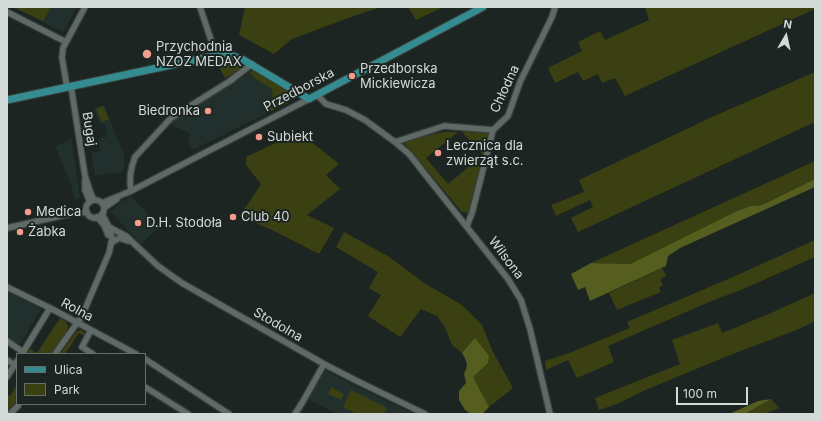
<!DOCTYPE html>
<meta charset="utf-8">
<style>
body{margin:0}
#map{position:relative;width:822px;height:421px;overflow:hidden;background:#1d2522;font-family:Inter,sans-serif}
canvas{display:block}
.frame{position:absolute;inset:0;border:8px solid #d4dad8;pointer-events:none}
.legend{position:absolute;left:16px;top:353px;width:130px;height:52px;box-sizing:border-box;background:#1d2522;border:1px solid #666d6b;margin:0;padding:5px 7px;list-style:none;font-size:12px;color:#d4dad8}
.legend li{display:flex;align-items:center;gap:8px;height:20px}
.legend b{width:20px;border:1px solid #666d6b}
.north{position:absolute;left:766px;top:16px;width:40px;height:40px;-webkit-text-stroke:3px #1d2522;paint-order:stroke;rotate:9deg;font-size:11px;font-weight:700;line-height:16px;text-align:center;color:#d4dad8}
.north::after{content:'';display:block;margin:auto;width:14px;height:18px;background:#d4dad8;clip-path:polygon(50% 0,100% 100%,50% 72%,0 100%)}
.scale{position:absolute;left:676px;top:387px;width:72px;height:18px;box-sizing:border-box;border:2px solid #d4dad8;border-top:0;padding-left:5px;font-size:12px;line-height:14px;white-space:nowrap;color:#d4dad8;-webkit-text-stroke:3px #1d2522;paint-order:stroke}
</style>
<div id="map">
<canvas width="822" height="421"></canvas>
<div class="frame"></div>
<ul class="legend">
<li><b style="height:5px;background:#348c90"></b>Ulica</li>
<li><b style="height:11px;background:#3a4011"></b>Park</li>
</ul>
<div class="north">N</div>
<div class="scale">100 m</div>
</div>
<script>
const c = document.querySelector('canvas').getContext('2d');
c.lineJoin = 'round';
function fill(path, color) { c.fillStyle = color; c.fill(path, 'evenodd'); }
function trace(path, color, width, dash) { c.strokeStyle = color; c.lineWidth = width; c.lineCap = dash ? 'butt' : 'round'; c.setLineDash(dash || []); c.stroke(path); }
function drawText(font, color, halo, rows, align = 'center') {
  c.font = font + ' Inter,sans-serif'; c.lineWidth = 4; c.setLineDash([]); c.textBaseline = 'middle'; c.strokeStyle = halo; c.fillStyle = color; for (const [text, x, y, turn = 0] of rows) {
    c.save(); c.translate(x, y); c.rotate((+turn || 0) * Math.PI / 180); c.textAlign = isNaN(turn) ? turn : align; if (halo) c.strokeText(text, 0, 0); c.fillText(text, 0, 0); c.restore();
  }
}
fill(new Path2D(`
 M 13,7 L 77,7 L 63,32 Z
 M 250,72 L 254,78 L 272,89 L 273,106 L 269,108 L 270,112 L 192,150 L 188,141 L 191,134 L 168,123 Z
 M 104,105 L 124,155 L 125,164 L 122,172 L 95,176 L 91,153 L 100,151 L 98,138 L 107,137 L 105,124 L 100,123 L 98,121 L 94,108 Z
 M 72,139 L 80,198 L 75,200 L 70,182 L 55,146 Z
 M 131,196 L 160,226 L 141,244 L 111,212 L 117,205 Z
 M 7,291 L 41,309 L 19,346 L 7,339 Z
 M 326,370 L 351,384 L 414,414 L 337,414 L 308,399 Z`), '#21302c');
fill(new Path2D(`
 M 19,7 L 51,7 L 43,21 L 17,9 Z
 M 245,7 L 381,7 L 348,18 L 292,39 L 274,54 L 239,35 Z
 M 408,7 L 441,7 L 441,8 L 416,20 Z
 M 645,7 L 815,7 L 815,9 L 625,96 L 615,78 L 602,83 L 598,74 L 583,81 L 578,72 L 555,83 L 548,68 L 582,51 L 578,42 L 600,31 L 605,40 L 649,20 Z
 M 225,58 L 232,58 L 246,64 L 243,68 L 225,78 L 216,61 Z
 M 254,69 L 293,94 L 288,103 L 270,112 L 269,108 L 273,106 L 272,89 L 254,78 L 250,72 Z
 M 815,72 L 815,122 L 578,232 L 571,218 L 593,207 L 590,200 L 556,216 L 551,205 L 584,192 L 579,180 L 712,117 Z
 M 103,106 L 109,119 L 102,122 L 96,109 Z
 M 299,132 L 339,164 L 326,175 L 340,189 L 307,215 L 334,228 L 319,254 L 274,231 L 240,216 L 261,184 L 246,165 L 246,157 Z
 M 444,132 L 458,132 L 426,158 L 448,184 L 483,155 L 462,132 L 488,133 L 489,135 L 470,211 L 467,213 L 462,212 L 404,143 L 420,137 Z
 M 815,161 L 815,179 L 762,205 L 750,206 L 735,212 L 630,264 L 591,263 Z
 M 344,232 L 388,256 L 424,283 L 462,305 L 482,325 L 493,352 L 513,388 L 489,407 L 472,377 L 488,363 L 475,339 L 462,353 L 452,345 L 445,327 L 437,316 L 421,309 L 400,337 L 368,316 L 381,295 L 369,288 L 378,272 L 336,247 Z
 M 815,240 L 815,257 L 741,290 L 709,302 L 608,346 L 614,362 L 577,378 L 568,360 L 546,370 L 545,361 L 564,355 L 630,328 L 627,322 L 733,277 Z
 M 662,268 L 666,276 L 660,279 L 663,285 L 659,288 L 661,292 L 617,310 L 609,293 Z
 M 815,293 L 815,321 L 799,329 L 725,357 L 643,391 L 617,404 L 599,410 L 595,398 L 680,364 L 672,340 L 718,323 L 722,333 L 771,313 Z
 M 60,318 L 66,322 L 68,326 L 67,330 L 68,332 L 52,354 L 27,354 L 30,349 L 37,353 Z
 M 81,330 L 84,332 L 84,336 L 79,333 L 65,354 L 60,354 L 76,332 Z
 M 17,385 L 17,402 L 7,414 L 7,395 L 10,396 Z
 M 331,387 L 344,394 L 341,400 L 328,394 Z
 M 351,390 L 387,408 L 384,414 L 357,414 L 343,407 Z
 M 771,399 L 779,408 L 764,414 L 745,414 Z`), '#3a4011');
fill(new Path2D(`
 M 815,179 L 815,187 L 680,248 L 668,256 L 666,266 L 590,301 L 585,287 L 578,290 L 571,274 L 591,263 L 630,264 L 735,212 L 750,206 L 762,205 Z
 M 475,338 L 489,356 L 488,363 L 473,377 L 489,407 L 482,414 L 471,414 L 465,410 L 459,400 L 459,391 L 466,383 L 464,374 C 469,365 467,362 462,353 Z
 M 771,399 L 745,414 L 729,414 L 758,401 Z`), '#555e1e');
const minor = new Path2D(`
 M 200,7 L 216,55
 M 7,12 L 66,42
 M 71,86 L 85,176 L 91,194 L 94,200
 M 67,87 L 62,58 L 63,48 L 85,7
 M 317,95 L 326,104 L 346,110 L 365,120 L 395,142 L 409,154 L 508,279 L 521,300 L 530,329 L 550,414
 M 395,142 L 444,126 L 493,130
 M 85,180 L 85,190 L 90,202
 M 131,191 C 129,180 131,167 135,157 L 171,118 L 230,81 L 252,64
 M86 209a9 9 0 1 1 18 0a9 9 0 1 1-18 0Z
 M 102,203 L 131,191 L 309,99
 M 104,208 L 117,199
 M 97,217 L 104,225 L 108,235
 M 467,226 L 472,213 L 493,130 L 508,116 L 520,82 L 552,17 L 555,7
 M 109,227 L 126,236 L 158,266 L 182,283 L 324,364 L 355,380 L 425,414
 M 7,228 L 65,215 L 87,212
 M 111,243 L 119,238 L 128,241
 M 7,287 L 50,308 L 136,354
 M 91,330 L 82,347 L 93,354
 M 7,341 L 23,352
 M 22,354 L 50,308
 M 55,354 L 82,316 L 109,253 L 112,239 L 111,233 L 109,227 L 102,214
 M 145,359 L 229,414
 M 7,360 L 15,365
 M 7,377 L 17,361
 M 145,387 L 188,414
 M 10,414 L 18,406
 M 295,414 L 302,403 L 324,364`);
const major = new Path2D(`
 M 7,100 L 223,54 L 230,55 L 242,59 L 309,99 L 483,7`);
trace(minor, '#383f3d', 8);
trace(major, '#383f3d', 9);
trace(minor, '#5f6965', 5.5);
trace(major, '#348c90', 7);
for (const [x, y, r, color] of [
 [147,54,5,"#f49d8c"],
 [352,76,4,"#f49d8c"],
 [208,111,4,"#f49d8c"],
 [259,137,4,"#f49d8c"],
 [438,153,4,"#f49d8c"],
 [28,212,4,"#f49d8c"],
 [233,217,4,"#f49d8c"],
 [138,223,4,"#f49d8c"],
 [20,232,4,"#f49d8c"]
]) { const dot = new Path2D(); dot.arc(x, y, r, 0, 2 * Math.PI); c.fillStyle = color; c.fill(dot); trace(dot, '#1d2522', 1.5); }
drawText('13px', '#d4dad8', '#1d2522', [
 ["Przychodnia",156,47],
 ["NZOZ MEDAX",156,62],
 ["Przedborska",360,69],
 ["Mickiewicza",360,84],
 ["Biedronka",200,111,"right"],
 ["Subiekt",267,137],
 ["Lecznica dla",446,146],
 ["zwierząt s.c.",446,161],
 ["Medica",36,212],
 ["Club 40",241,217],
 ["D.H. Stodoła",146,223],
 ["Żabka",28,232]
], 'left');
drawText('13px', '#d4dad8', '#1d2522', [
 ["Chłodna",505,89,-65],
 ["Przedborska",299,90,-28],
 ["Bugaj",89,129,81],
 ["Wilsona",506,258,53],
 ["Rolna",77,310,28],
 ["Stodolna",278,325,30]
]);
</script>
